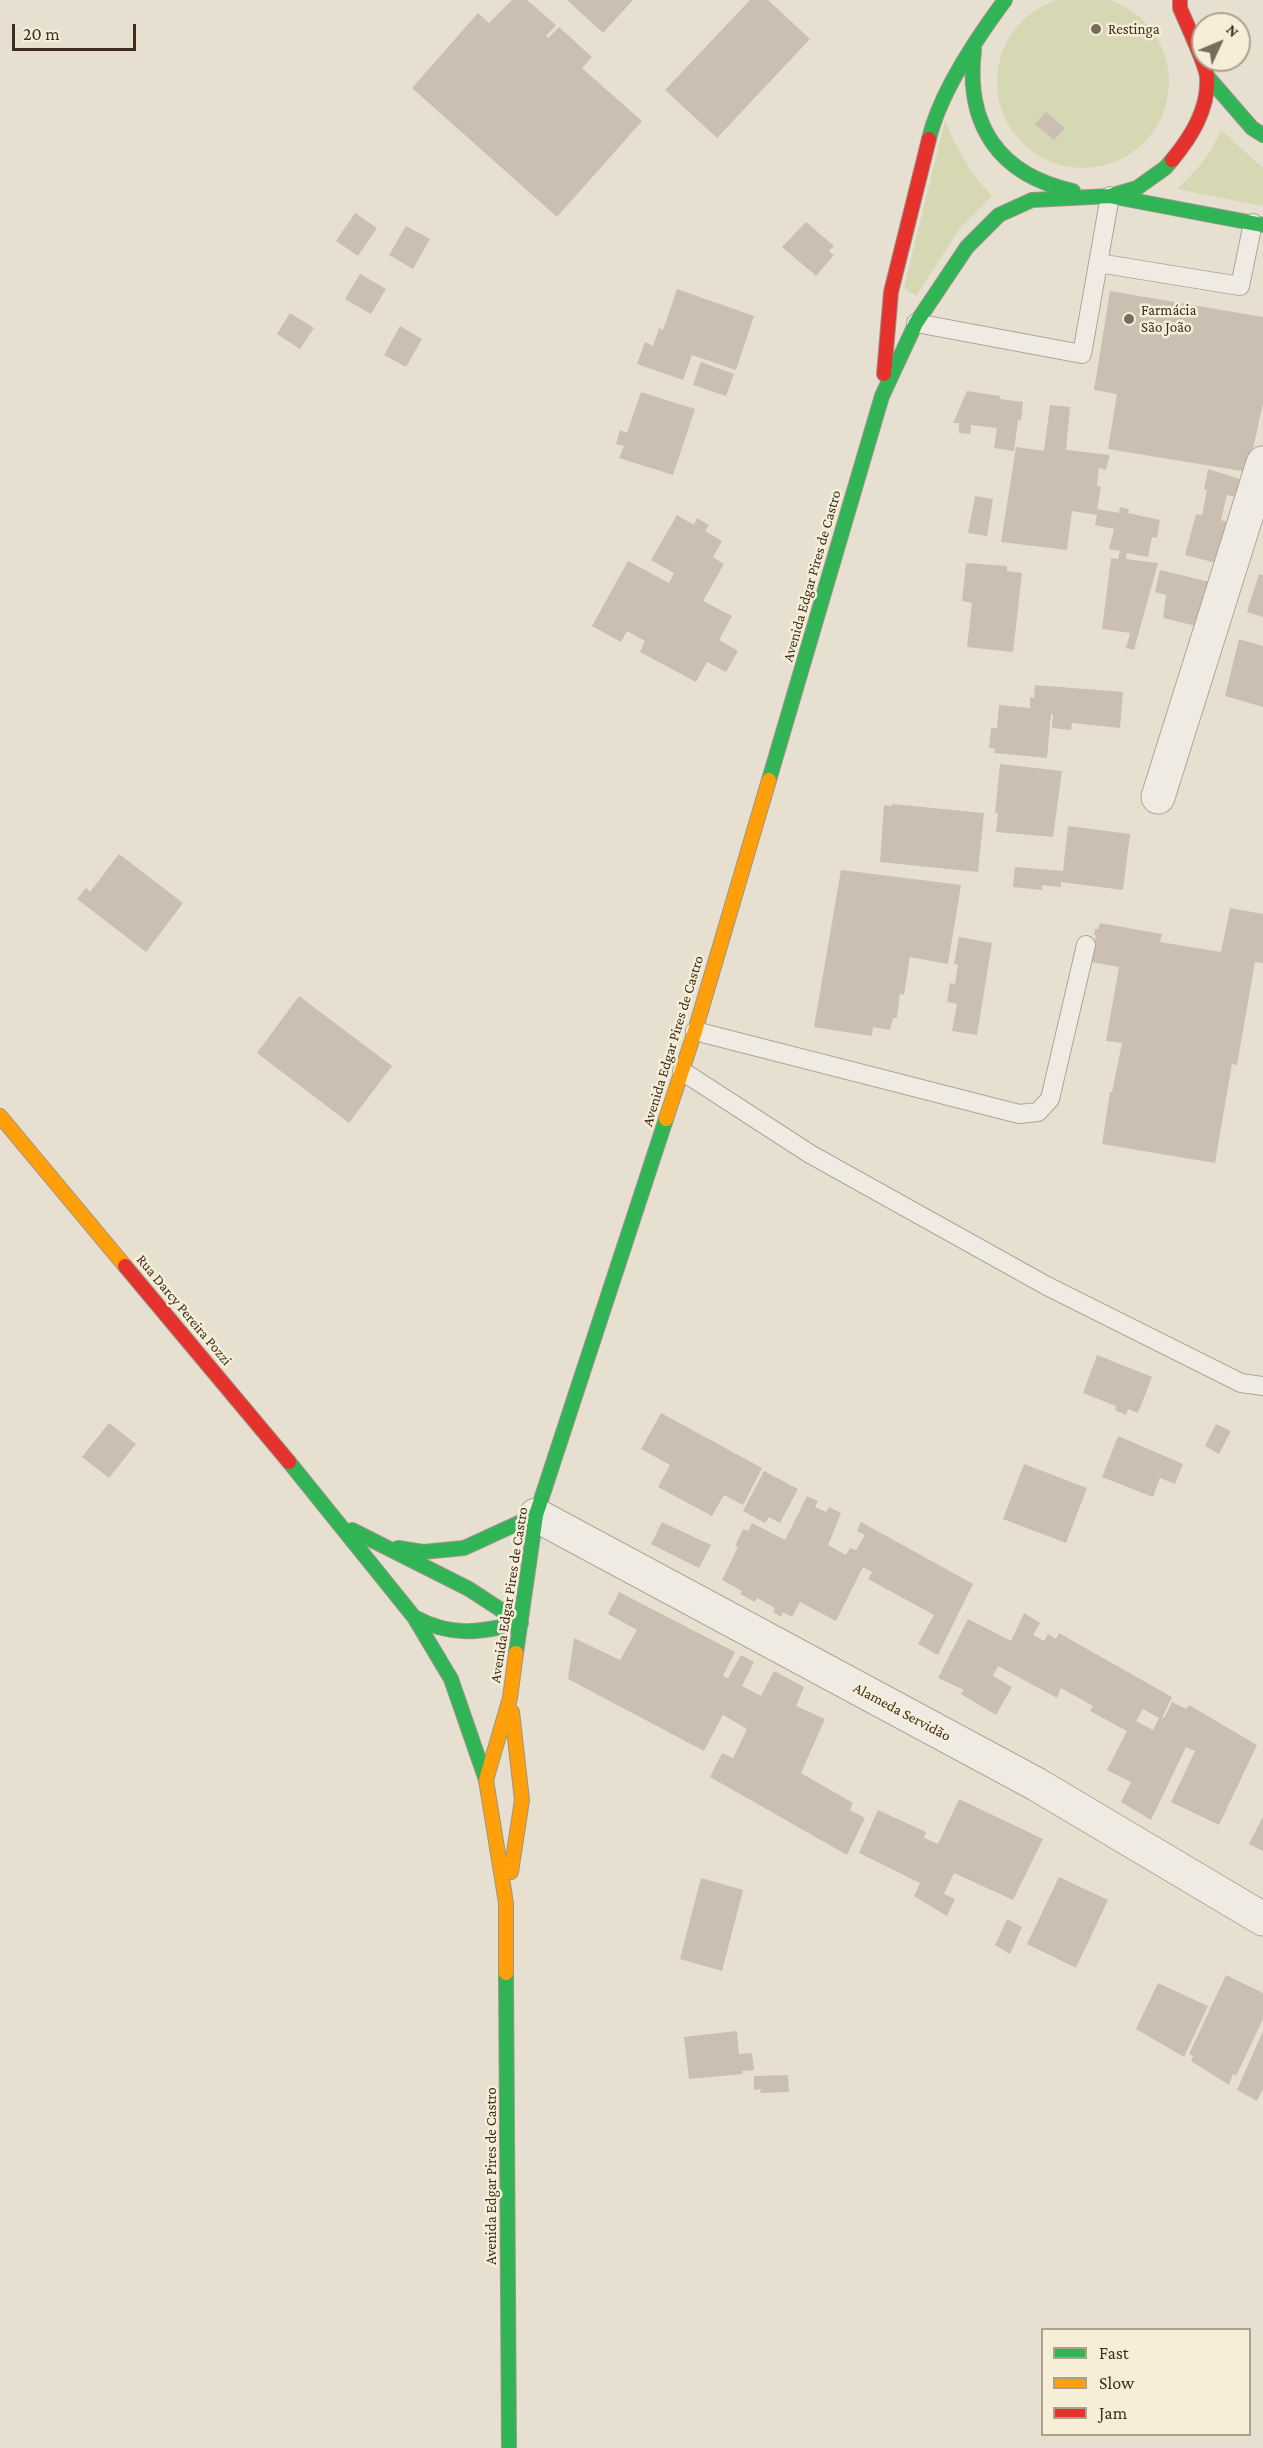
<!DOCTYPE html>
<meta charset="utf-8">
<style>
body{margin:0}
#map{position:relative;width:1263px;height:2448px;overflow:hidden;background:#e7e0d1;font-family:"Crimson Pro",serif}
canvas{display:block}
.legend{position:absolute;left:1041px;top:2328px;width:210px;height:108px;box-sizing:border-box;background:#f7eed8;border:2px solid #ada18e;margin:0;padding:8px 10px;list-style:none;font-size:18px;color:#3d2e20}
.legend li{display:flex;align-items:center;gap:12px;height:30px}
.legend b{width:30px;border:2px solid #ada18e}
.north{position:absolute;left:1191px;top:12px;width:60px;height:60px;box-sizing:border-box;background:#f7eed8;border:2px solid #ada18e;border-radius:50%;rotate:46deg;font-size:16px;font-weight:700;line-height:24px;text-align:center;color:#3d2e20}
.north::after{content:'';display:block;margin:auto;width:21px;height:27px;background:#786c5e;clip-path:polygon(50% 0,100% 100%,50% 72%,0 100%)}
.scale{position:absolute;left:12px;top:24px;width:124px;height:27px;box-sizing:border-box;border:3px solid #3d2e20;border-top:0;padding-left:8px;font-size:18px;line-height:21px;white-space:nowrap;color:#3d2e20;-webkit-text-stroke:4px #f7eed8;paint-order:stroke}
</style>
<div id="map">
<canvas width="1263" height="2448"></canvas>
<ul class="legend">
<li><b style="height:8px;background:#30b455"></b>Fast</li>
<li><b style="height:8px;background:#ff9f0a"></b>Slow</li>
<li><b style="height:8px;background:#e5322d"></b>Jam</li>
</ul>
<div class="north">N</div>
<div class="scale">20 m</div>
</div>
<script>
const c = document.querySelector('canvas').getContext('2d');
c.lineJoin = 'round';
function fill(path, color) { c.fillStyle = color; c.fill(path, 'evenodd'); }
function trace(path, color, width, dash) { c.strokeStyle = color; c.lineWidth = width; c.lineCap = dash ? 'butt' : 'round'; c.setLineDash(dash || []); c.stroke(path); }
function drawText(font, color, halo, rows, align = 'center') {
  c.font = font + ' "Crimson Pro",serif'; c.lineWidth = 5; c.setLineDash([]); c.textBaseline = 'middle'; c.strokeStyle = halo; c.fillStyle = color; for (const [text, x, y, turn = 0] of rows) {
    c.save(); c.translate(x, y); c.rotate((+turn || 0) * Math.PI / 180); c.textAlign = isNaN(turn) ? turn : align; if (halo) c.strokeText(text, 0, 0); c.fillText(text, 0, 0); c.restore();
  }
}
fill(new Path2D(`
 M997 82a86 86 0 1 1 172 0a86 86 0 1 1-172 0Z
 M 945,121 C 957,150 970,173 992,196 L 960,228 L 916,296 L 904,288 Z
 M 1221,130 L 1263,168 L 1263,206 L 1177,189 C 1197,171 1210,155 1221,130 Z`), '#d6d7b3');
fill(new Path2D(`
 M 512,0 L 527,0 L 556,25 L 546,36 L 548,38 L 559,27 L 592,57 L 582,68 L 642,121 L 557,217 L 412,88 L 478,13 L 489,23 Z
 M 567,0 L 633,0 L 603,33 Z
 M 750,0 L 768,0 L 810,39 L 717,138 L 665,90 Z
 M 1046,112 L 1065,128 L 1054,140 L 1035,124 Z
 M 355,213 L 377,228 L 358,256 L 336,241 Z
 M 806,222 L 834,246 L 829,251 L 834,255 L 816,276 L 782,247 Z
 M 406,226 L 430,239 L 413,269 L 389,255 Z
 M 360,274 L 386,289 L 371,314 L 345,299 Z
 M 677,289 L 754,316 L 736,370 L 692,355 L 683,380 L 637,364 L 645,342 L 653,346 L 659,328 L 663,330 Z
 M 1110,291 L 1263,317 L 1263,403 L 1248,472 L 1108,449 L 1117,394 L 1094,390 Z
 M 290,313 L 314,328 L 300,349 L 277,334 Z
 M 400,326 L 422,339 L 406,367 L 384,355 Z
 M 701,362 L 734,374 L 726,396 L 693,385 Z
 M 967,391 L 1000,396 L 1000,399 L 1023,402 L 1021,421 L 1018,420 L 1014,451 L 994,448 L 997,428 L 971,425 L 970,434 L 959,433 L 959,423 L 953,423 Z
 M 641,392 L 695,409 L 673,475 L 619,458 L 624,446 L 616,444 L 620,430 L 627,433 Z
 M 1050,405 L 1070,407 L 1066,450 L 1110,455 L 1106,470 L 1099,468 L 1097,486 L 1101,487 L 1097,509 L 1119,513 L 1120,507 L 1129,509 L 1128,513 L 1160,520 L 1157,538 L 1152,537 L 1148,557 L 1127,553 L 1126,559 L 1158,563 L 1134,650 L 1126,648 L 1130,633 L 1102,629 L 1111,558 L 1118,559 L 1120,551 L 1109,549 L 1114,529 L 1095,525 L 1097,515 L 1072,511 L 1067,550 L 1001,542 L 1016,447 L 1044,451 Z
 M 1208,469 L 1243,480 L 1240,498 L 1227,495 L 1221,520 L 1230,523 L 1220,564 L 1185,555 L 1196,514 L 1202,515 L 1207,490 L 1204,489 Z
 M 975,496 L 993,499 L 987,536 L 968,533 Z
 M 677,515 L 694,525 L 697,518 L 709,525 L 705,531 L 722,541 L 713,557 L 724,564 L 703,601 L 732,616 L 719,640 L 738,651 L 726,672 L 707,662 L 696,682 L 640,652 L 645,641 L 627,631 L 621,642 L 592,626 L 628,561 L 669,583 L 674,573 L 651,560 Z
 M 966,563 L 1007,566 L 1007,571 L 1022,573 L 1013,652 L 967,647 L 972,603 L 962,601 Z
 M 1160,570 L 1210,582 L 1205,606 L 1201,605 L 1196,626 L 1163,618 L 1166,595 L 1155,592 Z
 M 1259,574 L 1263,575 L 1263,617 L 1247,612 Z
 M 1239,639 L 1263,646 L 1263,707 L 1225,696 Z
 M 1035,685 L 1123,692 L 1120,728 L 1072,723 L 1071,730 L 1052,728 L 1053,714 L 1051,714 L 1047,758 L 994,753 L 995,749 L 989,748 L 991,728 L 997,728 L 999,705 L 1030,708 L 1030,697 L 1034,698 Z
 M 1000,764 L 1062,771 L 1053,837 L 996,832 L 998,813 L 995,813 Z
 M 892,804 L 984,813 L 978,872 L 880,862 L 884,805 L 892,806 Z
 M 1068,826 L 1130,834 L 1123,890 L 1061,882 L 1061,887 L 1042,885 L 1042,890 L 1013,887 L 1015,867 L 1063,871 Z
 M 119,854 L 183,903 L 146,952 L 77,899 L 86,888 L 90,892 Z
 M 841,870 L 961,885 L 948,964 L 910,957 L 904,995 L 900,994 L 897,1018 L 893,1018 L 890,1030 L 873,1027 L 872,1036 L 814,1027 Z
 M 1230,908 L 1263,914 L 1263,963 L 1255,962 L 1237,1065 L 1232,1064 L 1215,1163 L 1102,1144 L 1110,1092 L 1112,1092 L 1122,1043 L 1106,1041 L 1119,967 L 1091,962 L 1096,935 L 1094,935 L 1095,929 L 1098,929 L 1100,923 L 1162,934 L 1160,942 L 1221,952 Z
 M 959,937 L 992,943 L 977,1035 L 952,1031 L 957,1004 L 947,1002 L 950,983 L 955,984 L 958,965 L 954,964 Z
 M 299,996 L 392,1066 L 349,1123 L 257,1053 Z
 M 1097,1355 L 1152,1377 L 1138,1413 L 1128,1409 L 1126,1415 L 1115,1410 L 1116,1406 L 1083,1393 Z
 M 661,1413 L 762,1468 L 743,1505 L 724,1495 L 712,1516 L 658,1487 L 670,1465 L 641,1449 Z
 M 109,1423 L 136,1444 L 109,1478 L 82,1457 Z
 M 1216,1424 L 1231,1431 L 1219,1454 L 1205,1446 Z
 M 1118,1436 L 1183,1464 L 1175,1484 L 1160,1478 L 1153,1497 L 1102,1477 Z
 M 1024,1464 L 1087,1488 L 1066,1543 L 1003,1519 Z
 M 764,1471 L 798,1489 L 780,1523 L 769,1517 L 765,1523 L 743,1511 Z
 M 807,1496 L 818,1501 L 815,1507 L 826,1512 L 829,1507 L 841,1513 L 828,1545 L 846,1555 L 850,1548 L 856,1550 L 865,1535 L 857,1531 L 861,1522 L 973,1584 L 938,1655 L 918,1644 L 934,1615 L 868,1579 L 872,1572 L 863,1567 L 836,1621 L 800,1602 L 792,1617 L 783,1612 L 781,1617 L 773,1612 L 775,1608 L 757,1598 L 755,1602 L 740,1594 L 742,1591 L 722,1580 L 738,1547 L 735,1546 L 743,1529 L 748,1531 L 752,1523 L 785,1540 Z
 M 662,1522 L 711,1545 L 699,1568 L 651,1544 Z
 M 619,1592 L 735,1652 L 723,1676 L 728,1678 L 741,1655 L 754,1662 L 742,1686 L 761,1696 L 774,1671 L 804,1687 L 796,1706 L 825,1719 L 801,1773 L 853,1803 L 850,1810 L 865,1818 L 847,1855 L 710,1777 L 722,1753 L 733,1758 L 747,1729 L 723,1715 L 704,1751 L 568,1679 L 574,1638 L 620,1660 L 637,1630 L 608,1614 Z
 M 1024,1613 L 1040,1623 L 1033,1635 L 1044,1641 L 1048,1634 L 1056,1639 L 1059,1633 L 1172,1697 L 1162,1718 L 1164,1718 L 1172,1702 L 1186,1709 L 1189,1705 L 1257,1745 L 1219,1825 L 1171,1802 L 1195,1751 L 1186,1747 L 1151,1820 L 1121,1802 L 1131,1782 L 1107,1770 L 1127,1731 L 1090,1711 L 1093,1706 L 1061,1688 L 1057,1698 L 998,1666 L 993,1676 L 1012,1687 L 996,1715 L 961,1694 L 964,1690 L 938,1678 L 968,1619 L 1011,1641 ZM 1143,1709 L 1159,1718 L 1153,1730 L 1136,1721 Z
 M 959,1799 L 1043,1839 L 1013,1900 L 954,1873 L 944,1894 L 955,1899 L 947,1916 L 914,1896 L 920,1883 L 859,1853 L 878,1810 L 926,1832 L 924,1838 L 938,1844 Z
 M 1263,1816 L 1263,1851 L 1249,1844 Z
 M 1059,1877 L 1108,1900 L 1076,1968 L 1027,1944 Z
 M 701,1878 L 743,1890 L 722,1971 L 680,1959 Z
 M 1007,1919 L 1022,1927 L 1010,1954 L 995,1945 Z
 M 1226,1975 L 1263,1993 L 1263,2019 L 1236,2076 L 1233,2074 L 1229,2085 L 1191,2061 L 1193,2056 L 1189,2054 Z
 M 1158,1983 L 1208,2006 L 1184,2057 L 1136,2029 Z
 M 737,2031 L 739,2054 L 752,2053 L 754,2070 L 742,2071 L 743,2074 L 689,2079 L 684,2037 Z
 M 1263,2031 L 1263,2089 L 1257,2101 L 1237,2090 Z
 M 788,2075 L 789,2092 L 760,2093 L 761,2089 L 754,2090 L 754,2076 Z`), '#cbbfb2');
const lane = new Path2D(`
 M 1098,263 L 1240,286 L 1253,223
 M 916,323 L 1082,354 L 1110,196
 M 695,1031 L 1019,1114 L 1038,1112 L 1050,1099 L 1086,945
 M 682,1071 L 810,1154 L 1047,1286 L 1241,1383 L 1263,1386`);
const street = new Path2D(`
 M 1158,797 L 1263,463
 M 536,1515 L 1036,1784 L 1263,1919`);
const fast = new Path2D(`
 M 974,50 C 965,125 999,175 1073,191
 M 1207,76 L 1252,128 L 1263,135
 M 929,139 C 940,92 976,39 1005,0
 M 1110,196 L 1263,225
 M 769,780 L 882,396 L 916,323 L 967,247 L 999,215 L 1032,200 L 1110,196 L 1137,188 L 1165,168 L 1172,160
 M 289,1462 L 414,1617 C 453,1638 479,1632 521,1623
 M 352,1530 L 469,1589 L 521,1623
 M 398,1548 L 423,1552 L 464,1548 L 536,1515
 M 414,1617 L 451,1679 L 486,1780
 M 516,1653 L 536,1515 L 666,1119
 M 506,1973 L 509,2448`);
const slow = new Path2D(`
 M 0,1116 L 125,1266
 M 666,1119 L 695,1031 L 769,780
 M 511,1872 L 522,1800 L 512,1712
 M 506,1973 L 506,1903 L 486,1780 L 510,1698 L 516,1653`);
const jam = new Path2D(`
 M 1172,160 C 1191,137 1209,109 1207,77 C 1206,64 1186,23 1180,8 L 1180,0
 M 884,374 L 891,292 L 929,139
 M 125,1266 L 289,1462`);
trace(lane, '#ada599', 20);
trace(street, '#ada599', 35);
trace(fast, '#9c958a', 16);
trace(slow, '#9c958a', 16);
trace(jam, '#9c958a', 16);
trace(lane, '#efebe3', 18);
trace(street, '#efebe3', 33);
trace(fast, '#30b455', 14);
trace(slow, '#ff9f0a', 14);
trace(jam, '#e5322d', 14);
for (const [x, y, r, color] of [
 [1096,29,6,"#786c5e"],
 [1129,319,6,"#786c5e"]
]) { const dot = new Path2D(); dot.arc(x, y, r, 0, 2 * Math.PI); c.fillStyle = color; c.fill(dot); trace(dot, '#f7eed8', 2); }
drawText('15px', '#3d2e20', '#f7eed8', [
 ["Restinga",1108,29],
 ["Farmácia",1141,310],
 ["São João",1141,327]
], 'left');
drawText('15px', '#3d2e20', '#f7eed8', [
 ["Avenida Edgar Pires de Castro",812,576,-74],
 ["Avenida Edgar Pires de Castro",673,1041,-73],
 ["Rua Darcy Pereira Pozzi",184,1310,50],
 ["Avenida Edgar Pires de Castro",509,1595,-81],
 ["Alameda Servidão",902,1712,28],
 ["Avenida Edgar Pires de Castro",491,2176,-90]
]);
</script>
